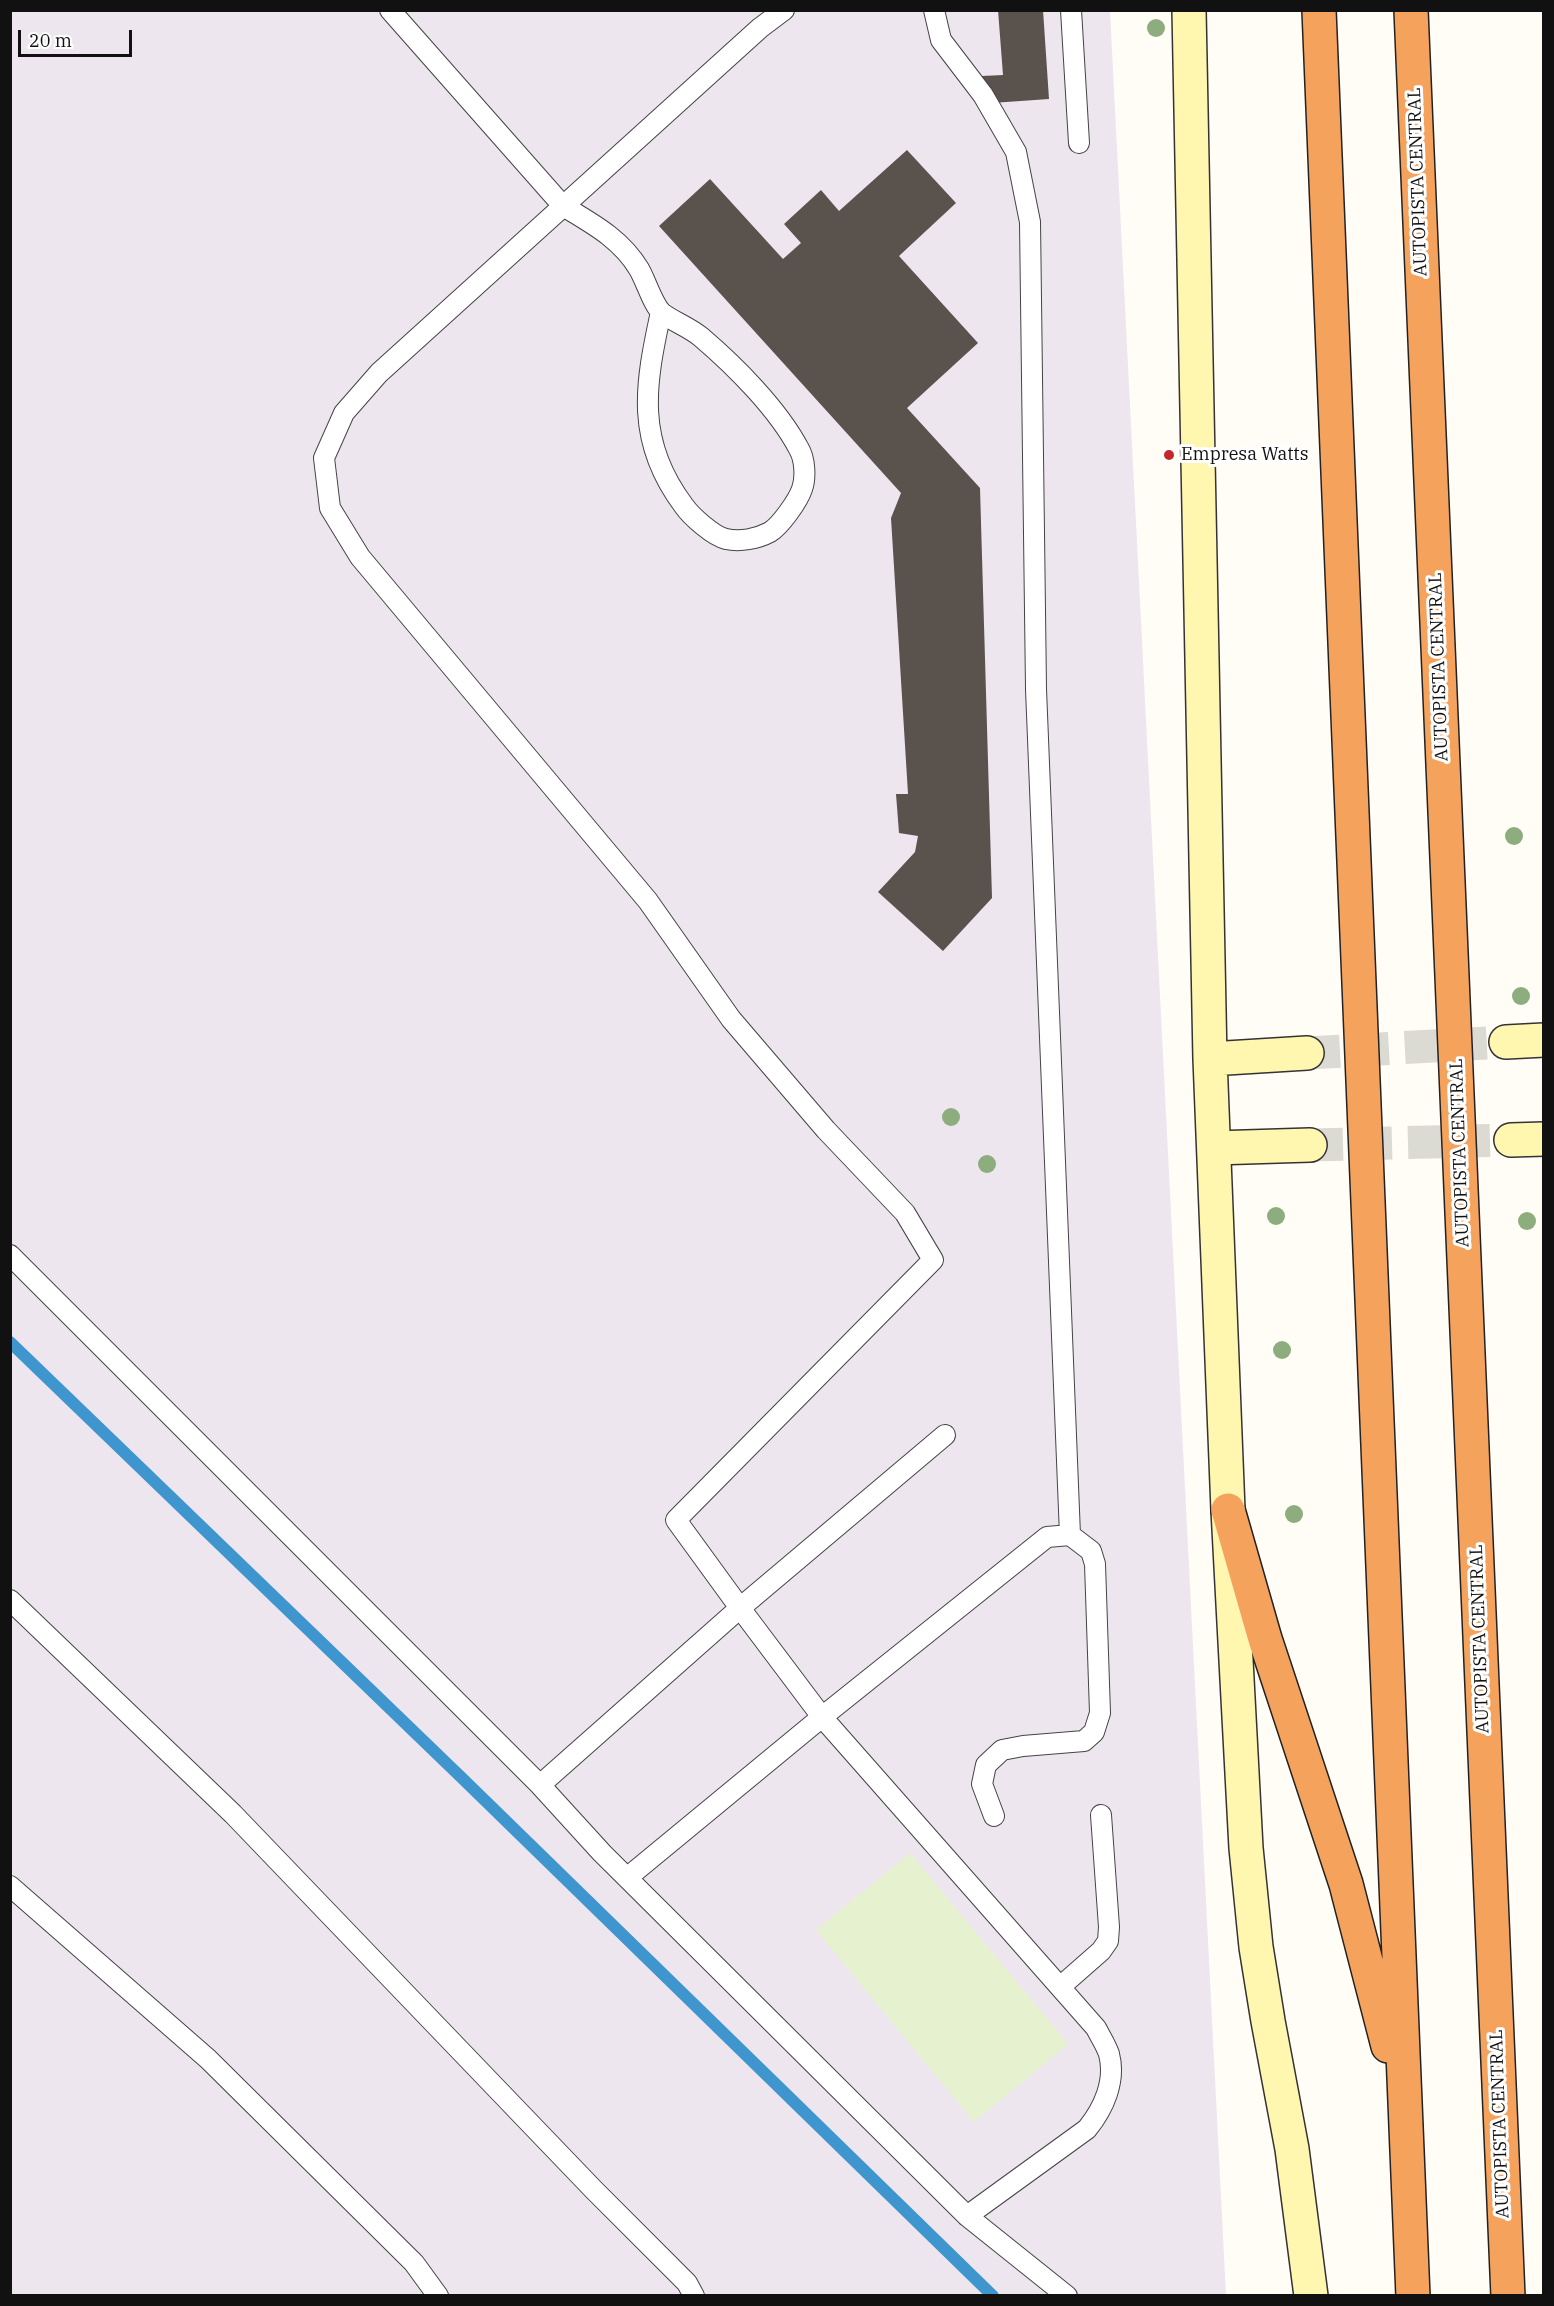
<!DOCTYPE html>
<style>
body{margin:0}
#map{position:relative;width:1554px;height:2306px;overflow:hidden;background:#fffdf5;font-family:"IBM Plex Serif",serif}
canvas{display:block}
.frame{position:absolute;inset:0;border:12px solid #111;pointer-events:none}
.scale{position:absolute;left:18px;top:30px;width:114px;height:27px;box-sizing:border-box;border:3px solid #111;border-top:0;padding-left:8px;font-size:18px;line-height:21px;white-space:nowrap;color:#111;-webkit-text-stroke:4px #fff;paint-order:stroke}
</style>
<div id="map">
<canvas width="1554" height="2306"></canvas>
<div class="frame"></div>
<div class="scale">20 m</div>
</div>
<script>
const c = document.querySelector('canvas').getContext('2d');
c.lineJoin = 'round';
function fill(path, color) { c.fillStyle = color; c.fill(path, 'evenodd'); }
function trace(path, color, width, dash) { c.strokeStyle = color; c.lineWidth = width; c.lineCap = dash ? 'butt' : 'round'; c.setLineDash(dash || []); c.stroke(path); }
function drawText(font, color, halo, rows, align = 'center') {
  c.font = font + ' "IBM Plex Serif",serif'; c.lineWidth = 6; c.setLineDash([]); c.textBaseline = 'middle'; c.strokeStyle = halo; c.fillStyle = color; for (const [text, x, y, turn = 0] of rows) {
    c.save(); c.translate(x, y); c.rotate((+turn || 0) * Math.PI / 180); c.textAlign = isNaN(turn) ? turn : align; if (halo) c.strokeText(text, 0, 0); c.fillText(text, 0, 0); c.restore();
  }
}
fill(new Path2D(`
 M 11,11 L 1110,11 L 1226,2295 L 11,2296 Z`), '#eee6ef');
fill(new Path2D(`
 M 910,1853 L 1068,2044 L 974,2122 L 816,1930 Z`), '#e6f2cf');
trace(new Path2D(`
 M 10,1342 L 464,1780 L 993,2296`), '#3f96cf', 12);
fill(new Path2D(`
 M 998,10 L 1043,10 L 1049,99 L 992,103 L 992,88 L 983,88 L 982,76 L 1003,75 Z
 M 907,150 L 956,203 L 899,256 L 978,343 L 907,408 L 980,488 L 992,898 L 943,951 L 878,892 L 915,852 L 918,836 L 899,833 L 896,794 L 908,794 L 891,518 L 901,493 L 659,226 L 710,179 L 783,259 L 801,243 L 784,224 L 821,190 L 839,211 Z`), '#5a524d');
trace(new Path2D(`
 M 1307,1053 L 1506,1042
 M 1310,1145 L 1511,1140`), '#dbdad3', 33, [33, 16]);
const lane = new Path2D(`
 M 390,10 L 563,206 C 593,224 621,239 639,269 C 646,281 653,305 662,313 C 674,322 689,327 701,337 C 735,366 778,409 799,449 C 805,459 806,478 802,489 C 798,501 780,526 770,532 C 757,539 740,542 726,539 C 713,536 691,516 684,506 C 635,441 645,385 661,312
 M 934,10 L 941,40 L 983,95 L 1016,152 L 1030,222 L 1036,689 L 1070,1535
 M 1071,10 L 1079,143
 M 10,1255 L 540,1785 L 740,1608 L 676,1520 L 933,1260 L 905,1213 L 826,1130 L 731,1019 L 648,901 L 360,557 L 330,508 L 324,458 L 344,413 L 379,373 L 760,28 L 784,10
 M 945,1435 L 740,1608 L 822,1717 L 1096,2028 C 1100,2036 1106,2045 1109,2054 C 1116,2081 1104,2108 1087,2129 L 967,2216
 M 10,1600 L 233,1814 L 594,2190 L 687,2283 L 694,2296
 M 540,1785 L 602,1853 L 967,2216 L 1067,2296
 M 628,1877 L 822,1717 L 1047,1537 L 1070,1535 L 1091,1551 L 1095,1564 L 1100,1713 L 1094,1732 L 1084,1741 L 1023,1746 L 1002,1750 L 986,1765 L 982,1784 L 994,1816
 M 10,1886 L 208,2059 L 414,2263 L 438,2296
 M 1060,1987 L 1101,1951 L 1108,1941 L 1109,1927 L 1101,1815`);
const secondary = new Path2D(`
 M 1189,10 L 1210,1059 L 1228,1510 L 1246,1848 L 1256,1947 L 1268,2021 L 1292,2149 L 1311,2296
 M 1506,1042 L 1544,1040
 M 1210,1059 L 1307,1053
 M 1511,1140 L 1544,1139
 M 1214,1148 L 1310,1145`);
const highway = new Path2D(`
 M 1319,10 L 1413,2296
 M 1411,10 L 1508,2296
 M 1228,1510 L 1265,1639 L 1346,1884 L 1388,2046`);
trace(lane, '#444', 22);
trace(secondary, '#333', 36);
trace(highway, '#222', 36);
trace(lane, '#fff', 20);
trace(secondary, '#fff6b0', 33);
trace(highway, '#f5a25d', 33);
c.fillStyle = '#8dad7f';
for (const [x, y] of [
 [1156,28],
 [1514,836],
 [1521,996],
 [951,1117],
 [987,1164],
 [1276,1216],
 [1527,1221],
 [1282,1350],
 [1294,1514]
]) { c.beginPath(); c.arc(x, y, 9, 0, 2 * Math.PI); c.fill(); }
for (const [x, y, r, color] of [
 [1169,455,6,"#c4262e"]
]) { const dot = new Path2D(); dot.arc(x, y, r, 0, 2 * Math.PI); c.fillStyle = color; c.fill(dot); trace(dot, '#fff', 2); }
drawText('18px', '#111', '#fff', [
 ["AUTOPISTA CENTRAL",1418,182,-92],
 ["AUTOPISTA CENTRAL",1439,667,-92],
 ["AUTOPISTA CENTRAL",1460,1153,-92],
 ["AUTOPISTA CENTRAL",1480,1639,-92],
 ["AUTOPISTA CENTRAL",1500,2124,-92]
]);
drawText('18px', '#111', '#fff', [
 ["Empresa Watts",1181,455]
], 'left');
</script>
